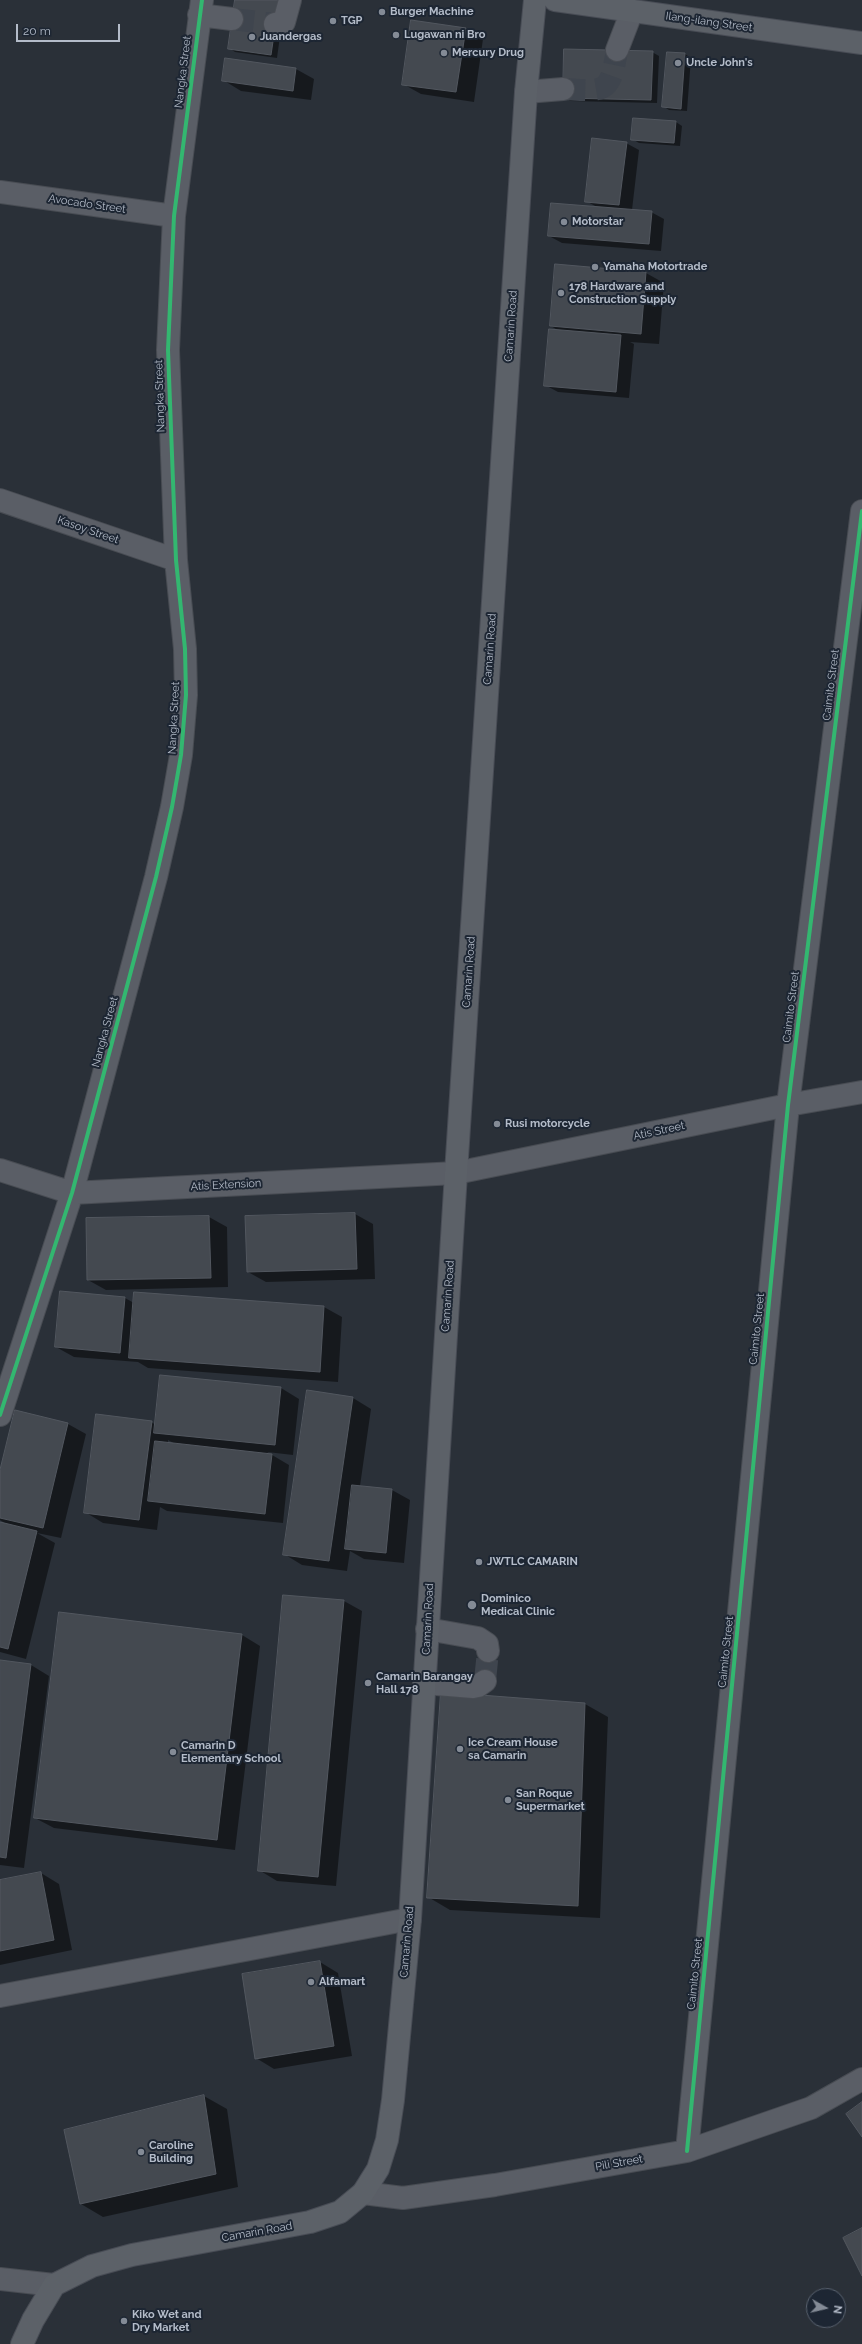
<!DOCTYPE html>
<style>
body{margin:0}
#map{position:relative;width:862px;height:2344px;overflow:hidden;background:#2a3038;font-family:Raleway,sans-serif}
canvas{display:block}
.north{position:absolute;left:806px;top:2288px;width:40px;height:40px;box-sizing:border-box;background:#1d2633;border:1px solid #59626f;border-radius:50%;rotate:98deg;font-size:11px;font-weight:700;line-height:16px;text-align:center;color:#b4bcc9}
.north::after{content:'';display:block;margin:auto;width:14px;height:18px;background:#848b96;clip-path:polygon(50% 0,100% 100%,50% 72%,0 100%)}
.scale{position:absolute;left:16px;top:24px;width:104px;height:18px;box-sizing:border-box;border:2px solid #b4bcc9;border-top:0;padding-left:5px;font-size:12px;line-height:14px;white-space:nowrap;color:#b4bcc9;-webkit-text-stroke:3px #1d2633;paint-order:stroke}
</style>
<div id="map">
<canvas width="862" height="2344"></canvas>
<div class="north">N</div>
<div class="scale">20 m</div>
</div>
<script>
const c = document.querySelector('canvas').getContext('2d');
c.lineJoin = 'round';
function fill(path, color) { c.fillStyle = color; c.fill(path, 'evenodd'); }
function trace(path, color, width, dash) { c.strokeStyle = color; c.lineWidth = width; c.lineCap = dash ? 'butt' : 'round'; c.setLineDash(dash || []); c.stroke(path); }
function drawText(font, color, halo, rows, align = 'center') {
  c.font = font + ' Raleway,sans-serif'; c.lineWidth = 4; c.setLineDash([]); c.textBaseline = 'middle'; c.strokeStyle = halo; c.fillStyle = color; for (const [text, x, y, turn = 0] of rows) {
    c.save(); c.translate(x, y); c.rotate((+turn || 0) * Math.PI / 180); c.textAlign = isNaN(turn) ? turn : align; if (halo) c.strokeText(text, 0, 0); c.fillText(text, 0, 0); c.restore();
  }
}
fill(new Path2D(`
 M 236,0 L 285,0 L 277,58 L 235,52 L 229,48 Z
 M 465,29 L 483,39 L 474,102 L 421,94 L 403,84 Z
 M 652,52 L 659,56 L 657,103 L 570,101 L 564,97 Z
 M 668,53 L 685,54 L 691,58 L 687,111 L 669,110 L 663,106 Z
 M 296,69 L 314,79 L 311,100 L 241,91 L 223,80 Z
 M 634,119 L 676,122 L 682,126 L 680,146 L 639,143 L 632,139 Z
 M 626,143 L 639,150 L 632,210 L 651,212 L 664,219 L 661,251 L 562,243 L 549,236 L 597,207 L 586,201 Z
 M 646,273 L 664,283 L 659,344 L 630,342 L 634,344 L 629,398 L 558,392 L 545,385 L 559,331 L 551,326 Z
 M 355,1214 L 373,1224 L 375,1279 L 266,1282 L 248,1272 L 246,1217 Z
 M 209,1217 L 227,1227 L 228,1287 L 106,1290 L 88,1280 L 87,1219 Z
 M 135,1293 L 324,1307 L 342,1317 L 338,1382 L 148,1368 L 138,1362 L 74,1357 L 56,1347 L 125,1298 L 134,1303 Z
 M 281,1388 L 299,1399 L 293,1455 L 267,1452 L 289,1465 L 283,1523 L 167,1511 L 160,1507 L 157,1530 L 103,1523 L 85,1512 L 151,1422 L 156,1425 ZM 168,1440 L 177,1445 L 168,1444 Z
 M 308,1391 L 353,1398 L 371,1409 L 360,1486 L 392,1490 L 410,1500 L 404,1563 L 364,1559 L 350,1551 L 347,1571 L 302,1565 L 284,1554 Z
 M 16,1411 L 68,1424 L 86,1434 L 61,1538 L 37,1533 L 55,1543 L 26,1659 L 0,1652 L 0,1523 L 8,1525 L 0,1520 L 0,1475 Z
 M 344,1601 L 362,1611 L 336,1886 L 277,1881 L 259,1870 Z
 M 60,1613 L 242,1635 L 260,1646 L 235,1850 L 54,1828 L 35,1818 Z
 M 0,1661 L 31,1665 L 49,1676 L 24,1868 L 0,1865 Z
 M 585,1704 L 608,1717 L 600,1918 L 450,1910 L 428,1897 Z
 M 41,1873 L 59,1884 L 72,1950 L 0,1965 L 0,1882 Z
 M 320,1962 L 338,1973 L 352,2056 L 274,2069 L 256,2058 L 243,1974 Z
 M 204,2096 L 227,2109 L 238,2187 L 103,2217 L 81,2204 Z`), '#0007');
const building = new Path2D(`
 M 235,0 L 279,0 L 271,55 L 228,49 Z
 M 411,20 L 466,28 L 456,92 L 402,85 Z
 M 564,49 L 653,51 L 651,100 L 563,98 Z
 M 667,52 L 685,53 L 681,109 L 662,107 Z
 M 225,58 L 296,68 L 293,91 L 222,81 Z
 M 633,118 L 676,121 L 674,143 L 631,140 Z
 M 592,138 L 627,142 L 619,205 L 585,202 Z
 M 551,203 L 652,211 L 649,244 L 548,236 Z
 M 555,264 L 646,272 L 641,334 L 550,326 Z
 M 549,329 L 621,335 L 616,392 L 544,386 Z
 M 355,1213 L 357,1269 L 247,1272 L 245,1216 Z
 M 209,1216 L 211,1278 L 87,1280 L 86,1218 Z
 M 60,1291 L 125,1297 L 120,1353 L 55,1347 Z
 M 134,1292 L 324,1306 L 320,1372 L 129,1358 Z
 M 160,1375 L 281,1387 L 275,1445 L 154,1433 Z
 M 307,1390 L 353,1397 L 329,1561 L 283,1555 Z
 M 15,1410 L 68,1423 L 43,1528 L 0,1518 L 0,1470 Z
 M 96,1414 L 152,1421 L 139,1520 L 84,1513 Z
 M 155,1441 L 272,1454 L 265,1514 L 148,1501 Z
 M 352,1485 L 392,1489 L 386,1553 L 345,1549 Z
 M 0,1522 L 37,1531 L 8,1649 L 0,1647 Z
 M 283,1595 L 344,1600 L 318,1877 L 258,1871 Z
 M 59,1612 L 242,1634 L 217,1840 L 34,1818 Z
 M 0,1660 L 31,1664 L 6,1858 L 0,1857 Z
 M 441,1692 L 585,1703 L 578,1906 L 427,1898 Z
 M 41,1872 L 54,1940 L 0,1951 L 0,1880 Z
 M 320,1961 L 334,2046 L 255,2059 L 242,1974 Z
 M 204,2095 L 216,2174 L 80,2204 L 64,2130 Z
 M 862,2102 L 862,2137 L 846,2114 Z
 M 862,2228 L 862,2276 L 843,2238 Z`);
fill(building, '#444950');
trace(building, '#52575f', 1);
trace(new Path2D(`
 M 232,19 L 275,24
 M 563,89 C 605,91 610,95 617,50
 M 485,1681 L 488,1651`), '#3f454e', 22, [22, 11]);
const minor = new Path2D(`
 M 199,15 L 232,19
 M 275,24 L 284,22 L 290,0
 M 617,50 L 632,11
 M 526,92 L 563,89
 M 0,192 L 174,216
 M 0,500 L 176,560
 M 0,1170 L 72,1193 L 456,1173 L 788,1105 L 862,1092
 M 0,1415 L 72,1193 L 156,877 L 172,807 L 181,755 L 186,695 L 185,649 L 176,560 L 168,350 L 174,216 L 202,0
 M 427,1629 L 478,1638 L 487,1644 L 488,1651
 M 424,1683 L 473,1687 L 478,1686 L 485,1681
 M 0,1996 L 410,1919
 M 687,2151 L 788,1105 L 862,511
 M 363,2193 L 403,2198 L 495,2185 L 687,2151 L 811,2108 L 862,2079
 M 0,2279 L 54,2285`);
const major = new Path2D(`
 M 555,0 L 862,43
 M 22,2344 L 33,2320 L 54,2285 L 92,2266 L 132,2255 L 310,2222 L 340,2212 L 363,2193 L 378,2169 L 387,2140 L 393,2100 L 410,1919 L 456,1173 L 526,92 L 535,0`);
trace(minor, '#484c53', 24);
trace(major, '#484c55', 24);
trace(minor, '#5a5e66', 22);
trace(major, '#5c6168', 22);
trace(new Path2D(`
 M 0,1415 L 72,1193 L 156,877 L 172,807 L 181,755 L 186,695 L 185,649 L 176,560 L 168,350 L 174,216 L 202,0
 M 687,2151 L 788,1105 L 862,511`), '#33b770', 4);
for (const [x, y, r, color] of [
 [382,12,4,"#848b96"],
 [333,21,4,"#848b96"],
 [396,35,4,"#848b96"],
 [252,37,4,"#848b96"],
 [444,53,4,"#848b96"],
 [678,63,4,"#848b96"],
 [564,222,4,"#848b96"],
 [595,267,4,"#848b96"],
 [561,293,4,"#848b96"],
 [497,1124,4,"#848b96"],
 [479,1562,4,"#848b96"],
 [472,1605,5,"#848b96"],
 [368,1683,4,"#848b96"],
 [460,1749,4,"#848b96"],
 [173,1752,4,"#848b96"],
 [508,1800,4,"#848b96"],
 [311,1982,4,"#848b96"],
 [141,2152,4,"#848b96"],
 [124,2321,4,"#848b96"]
]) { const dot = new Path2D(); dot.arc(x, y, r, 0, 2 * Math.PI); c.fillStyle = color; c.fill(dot); trace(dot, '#1d2633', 1.5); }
drawText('bold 11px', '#b4bcc9', '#1d2633', [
 ["Burger Machine",390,12],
 ["TGP",341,21],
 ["Lugawan ni Bro",404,35],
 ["Juandergas",260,37],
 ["Mercury Drug",452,53],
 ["Uncle John's",686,63],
 ["Motorstar",572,222],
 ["Yamaha Motortrade",603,267],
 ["178 Hardware and",569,287],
 ["Construction Supply",569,300],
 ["Rusi motorcycle",505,1124],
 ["JWTLC CAMARIN",487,1562],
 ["Dominico",481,1599],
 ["Medical Clinic",481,1612],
 ["Camarin Barangay",376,1677],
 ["Hall 178",376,1690],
 ["Ice Cream House",468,1743],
 ["sa Camarin",468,1756],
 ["Camarin D",181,1746],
 ["Elementary School",181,1759],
 ["San Roque",516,1794],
 ["Supermarket",516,1807],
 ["Alfamart",319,1982],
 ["Caroline",149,2146],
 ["Building",149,2159],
 ["Kiko Wet and",132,2315],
 ["Dry Market",132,2328]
], 'left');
drawText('11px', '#b4bcc9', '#1d2633', [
 ["Ilang-ilang Street",709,22,8],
 ["Nangka Street",183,72,-83],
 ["Avocado Street",87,204,8],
 ["Camarin Road",511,326,-86],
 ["Nangka Street",160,396,-92],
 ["Kasoy Street",88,530,19],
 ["Camarin Road",490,649,-86],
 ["Caimito Street",831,685,-83],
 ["Nangka Street",174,718,-87],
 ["Camarin Road",469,972,-86],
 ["Caimito Street",791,1007,-83],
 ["Nangka Street",105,1032,-75],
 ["Atis Street",659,1131,-12],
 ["Atis Extension",226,1185,-3],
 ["Camarin Road",448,1296,-86],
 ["Caimito Street",757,1329,-84],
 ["Camarin Road",428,1619,-87],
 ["Caimito Street",726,1652,-84],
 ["Camarin Road",407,1942,-85],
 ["Caimito Street",695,1974,-84],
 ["Pili Street",619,2163,-10],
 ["Camarin Road",257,2232,-10]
]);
</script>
